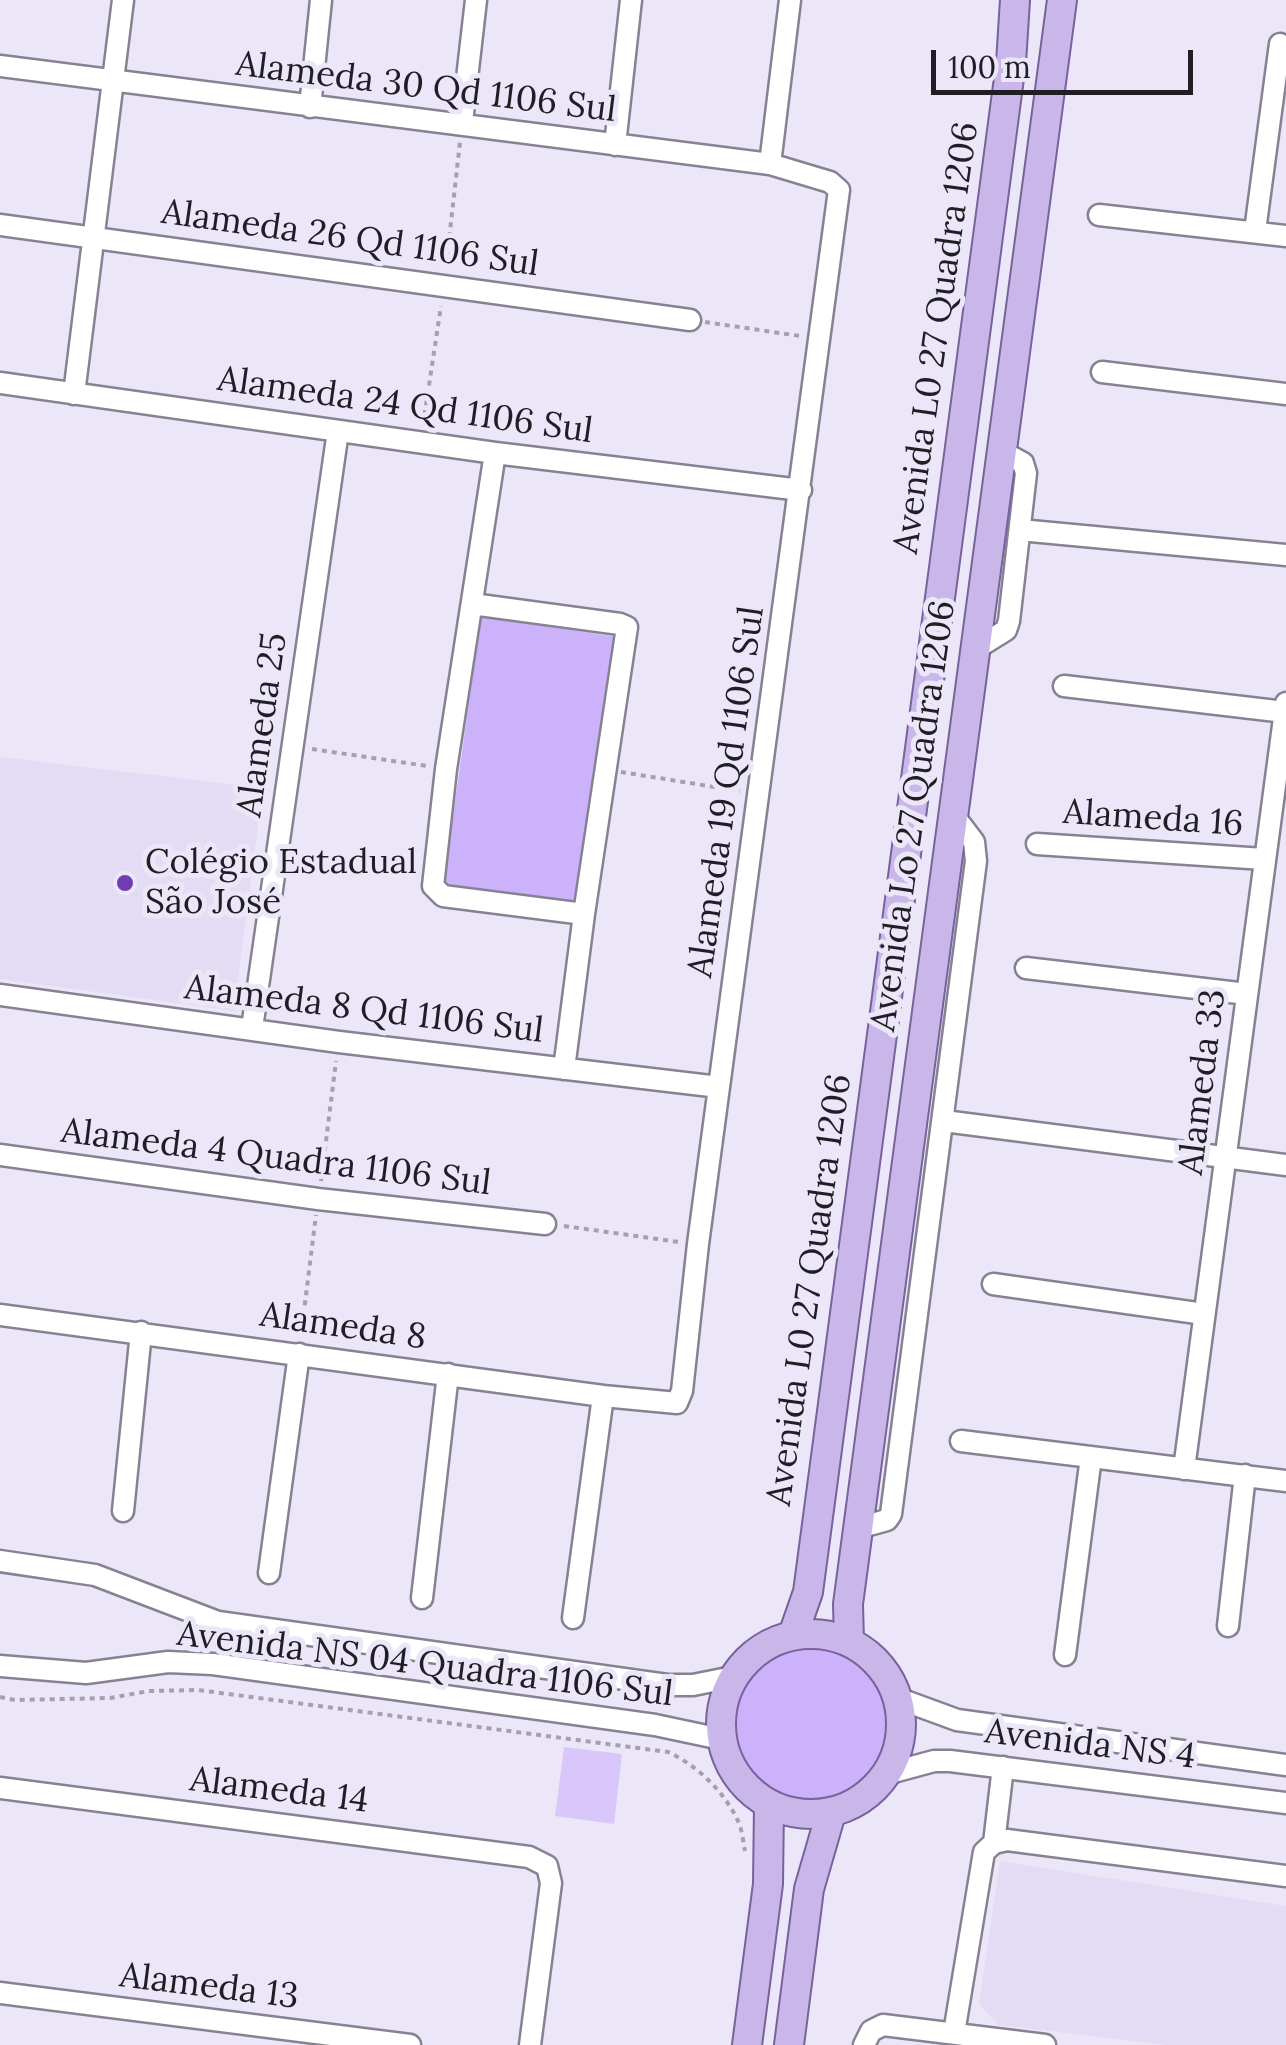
<!DOCTYPE html>
<meta charset="utf-8">
<style>
body{margin:0}
#map{position:relative;width:1286px;height:2045px;overflow:hidden;background:#ece7f8;font-family:Lora,serif}
canvas{display:block}
.scale{position:absolute;left:931px;top:50px;width:262px;height:45px;box-sizing:border-box;border:5px solid #201e24;border-top:0;padding-left:12px;font-size:30px;line-height:35px;white-space:nowrap;color:#201e24;-webkit-text-stroke:8px #ece7f8;paint-order:stroke}
</style>
<div id="map">
<canvas width="1286" height="2045"></canvas>
<div class="scale">100 m</div>
</div>
<script>
const c = document.querySelector('canvas').getContext('2d');
c.lineJoin = 'round';
function fill(path, color) { c.fillStyle = color; c.fill(path, 'evenodd'); }
function trace(path, color, width, dash) { c.strokeStyle = color; c.lineWidth = width; c.lineCap = dash ? 'butt' : 'round'; c.setLineDash(dash || []); c.stroke(path); }
function drawText(font, color, halo, rows, align = 'center') {
  c.font = font + ' Lora,serif'; c.lineWidth = 10; c.setLineDash([]); c.textBaseline = 'middle'; c.strokeStyle = halo; c.fillStyle = color; for (const [text, x, y, turn = 0] of rows) {
    c.save(); c.translate(x, y); c.rotate((+turn || 0) * Math.PI / 180); c.textAlign = isNaN(turn) ? turn : align; if (halo) c.strokeText(text, 0, 0); c.fillText(text, 0, 0); c.restore();
  }
}
fill(new Path2D(`
 M 0,757 L 263,788 L 234,1011 L 0,979 Z
 M 1000,1861 L 1286,1906 L 1286,2045 L 1166,2045 L 998,2025 L 979,2004 Z`), '#e4dcf4');
fill(new Path2D(`
 M 481,617 L 618,637 L 579,907 L 443,887 Z
 M 775,1640 L 849,1642 L 897,1698 L 900,1737 L 886,1774 L 831,1813 L 769,1805 L 721,1739 L 733,1677 Z`), '#ccb2fa');
fill(new Path2D(`
 M 564,1747 L 622,1754 L 614,1824 L 555,1816 Z`), '#d9c7fc');
const minor = new Path2D(`
 M 0,66 L 770,164 L 830,182 L 839,190 L 698,1244 L 682,1391 L 677,1403 L 603,1396 L 0,1315
 M 310,107 L 321,0
 M 462,122 L 476,0
 M 615,145 L 631,0
 M 770,164 L 790,0
 M 1099,215 L 1286,236
 M 0,225 L 690,320
 M 1255,231 L 1280,44
 M 1102,372 L 1286,394
 M 0,383 L 495,453 L 801,490
 M 74,394 L 123,0
 M 495,453 L 446,769 L 433,886 L 443,896 L 584,914
 M 1020,530 L 1286,555
 M 472,604 L 620,624 L 627,627 L 584,914 L 564,1069
 M 974,650 L 1006,630 L 1009,621 L 1026,473 L 1023,463 L 1001,451
 M 1064,686 L 1285,712
 M 1037,844 L 1264,859
 M 1026,968 L 1247,994
 M 0,995 L 339,1042 L 719,1087
 M 252,1028 L 338,431
 M 944,1121 L 1286,1165
 M 0,1155 L 318,1199 L 545,1224
 M 993,1284 L 1204,1314
 M 961,1441 L 1286,1481
 M 1184,1469 L 1286,703
 M 123,1511 L 141,1332
 M 858,1528 L 887,1520 L 891,1514 L 976,861 L 974,842 L 952,813
 M 0,1561 L 95,1575 L 218,1622 L 667,1685 L 693,1685 L 733,1677
 M 269,1573 L 299,1354
 M 422,1598 L 448,1374
 M 573,1618 L 603,1396
 M 1228,1626 L 1245,1475
 M 1065,1655 L 1091,1457
 M 0,1666 L 86,1673 L 168,1662 L 213,1664 L 655,1725 L 721,1739
 M 897,1698 L 957,1720 L 1286,1765
 M 886,1774 L 934,1761 L 950,1761 L 1286,1803
 M 0,1788 L 529,1857 L 547,1866 L 551,1883 L 530,2045
 M 994,1843 L 1003,1767
 M 0,1993 L 410,2045
 M 954,2033 L 984,1852 L 994,1843 L 1007,1840 L 1286,1876
 M 864,2045 L 871,2031 L 883,2025 L 1045,2045`);
const major = new Path2D(`
 M721 1724a90 90 0 1 1 180 0a90 90 0 1 1-180 0Z
 M 793,1635 L 808,1592 L 1011,63 L 1015,0
 M 849,1642 L 848,1604 L 1062,0
 M 747,2045 L 768,1884 L 769,1805
 M 789,2045 L 809,1889 L 831,1813`);
trace(minor, '#878292', 25);
trace(major, '#78629c', 32);
trace(new Path2D(`
 M 446,267 L 460,142
 M 705,322 L 800,336
 M 423,425 L 441,306
 M 312,749 L 427,766
 M 621,772 L 740,791
 M 321,1181 L 336,1061
 M 564,1226 L 679,1242
 M 301,1335 L 316,1215
 M 0,1697 L 15,1700 L 110,1698 L 149,1691 L 198,1690 L 668,1752 C 696,1765 723,1790 737,1819 C 742,1828 743,1841 745,1851`), '#a4a0ad', 4, [5, 5]);
trace(minor, '#fff', 20);
trace(major, '#cab7ea', 28);
for (const [x, y, r, color] of [
 [125,883,10,"#713bb2"]
]) { const dot = new Path2D(); dot.arc(x, y, r, 0, 2 * Math.PI); c.fillStyle = color; c.fill(dot); trace(dot, '#ece7f8', 4); }
drawText('35px', '#201e24', '#ece7f8', [
 ["Alameda 30 Qd 1106 Sul",426,88,7],
 ["Alameda 26 Qd 1106 Sul",350,239,8],
 ["Avenida L0 27 Quadra 1206",937,338,-82],
 ["Alameda 24 Qd 1106 Sul",405,406,8],
 ["Alameda 25",263,725,-82],
 ["Alameda 19 Qd 1106 Sul",727,792,-82],
 ["Avenida Lo 27 Quadra 1206",914,816,-82],
 ["Alameda 16",1153,819,4],
 ["Alameda 8 Qd 1106 Sul",364,1010,7],
 ["Alameda 33",1203,1082,-83],
 ["Alameda 4 Quadra 1106 Sul",276,1158,7],
 ["Avenida L0 27 Quadra 1206",810,1290,-82],
 ["Alameda 8",343,1327,8],
 ["Avenida NS 04 Quadra 1106 Sul",425,1665,7],
 ["Avenida NS 4",1090,1745,7],
 ["Alameda 14",279,1791,7],
 ["Alameda 13",209,1987,7]
]);
drawText('35px', '#201e24', '#ece7f8', [
 ["Colégio Estadual",145,863],
 ["São José",145,903]
], 'left');
</script>
